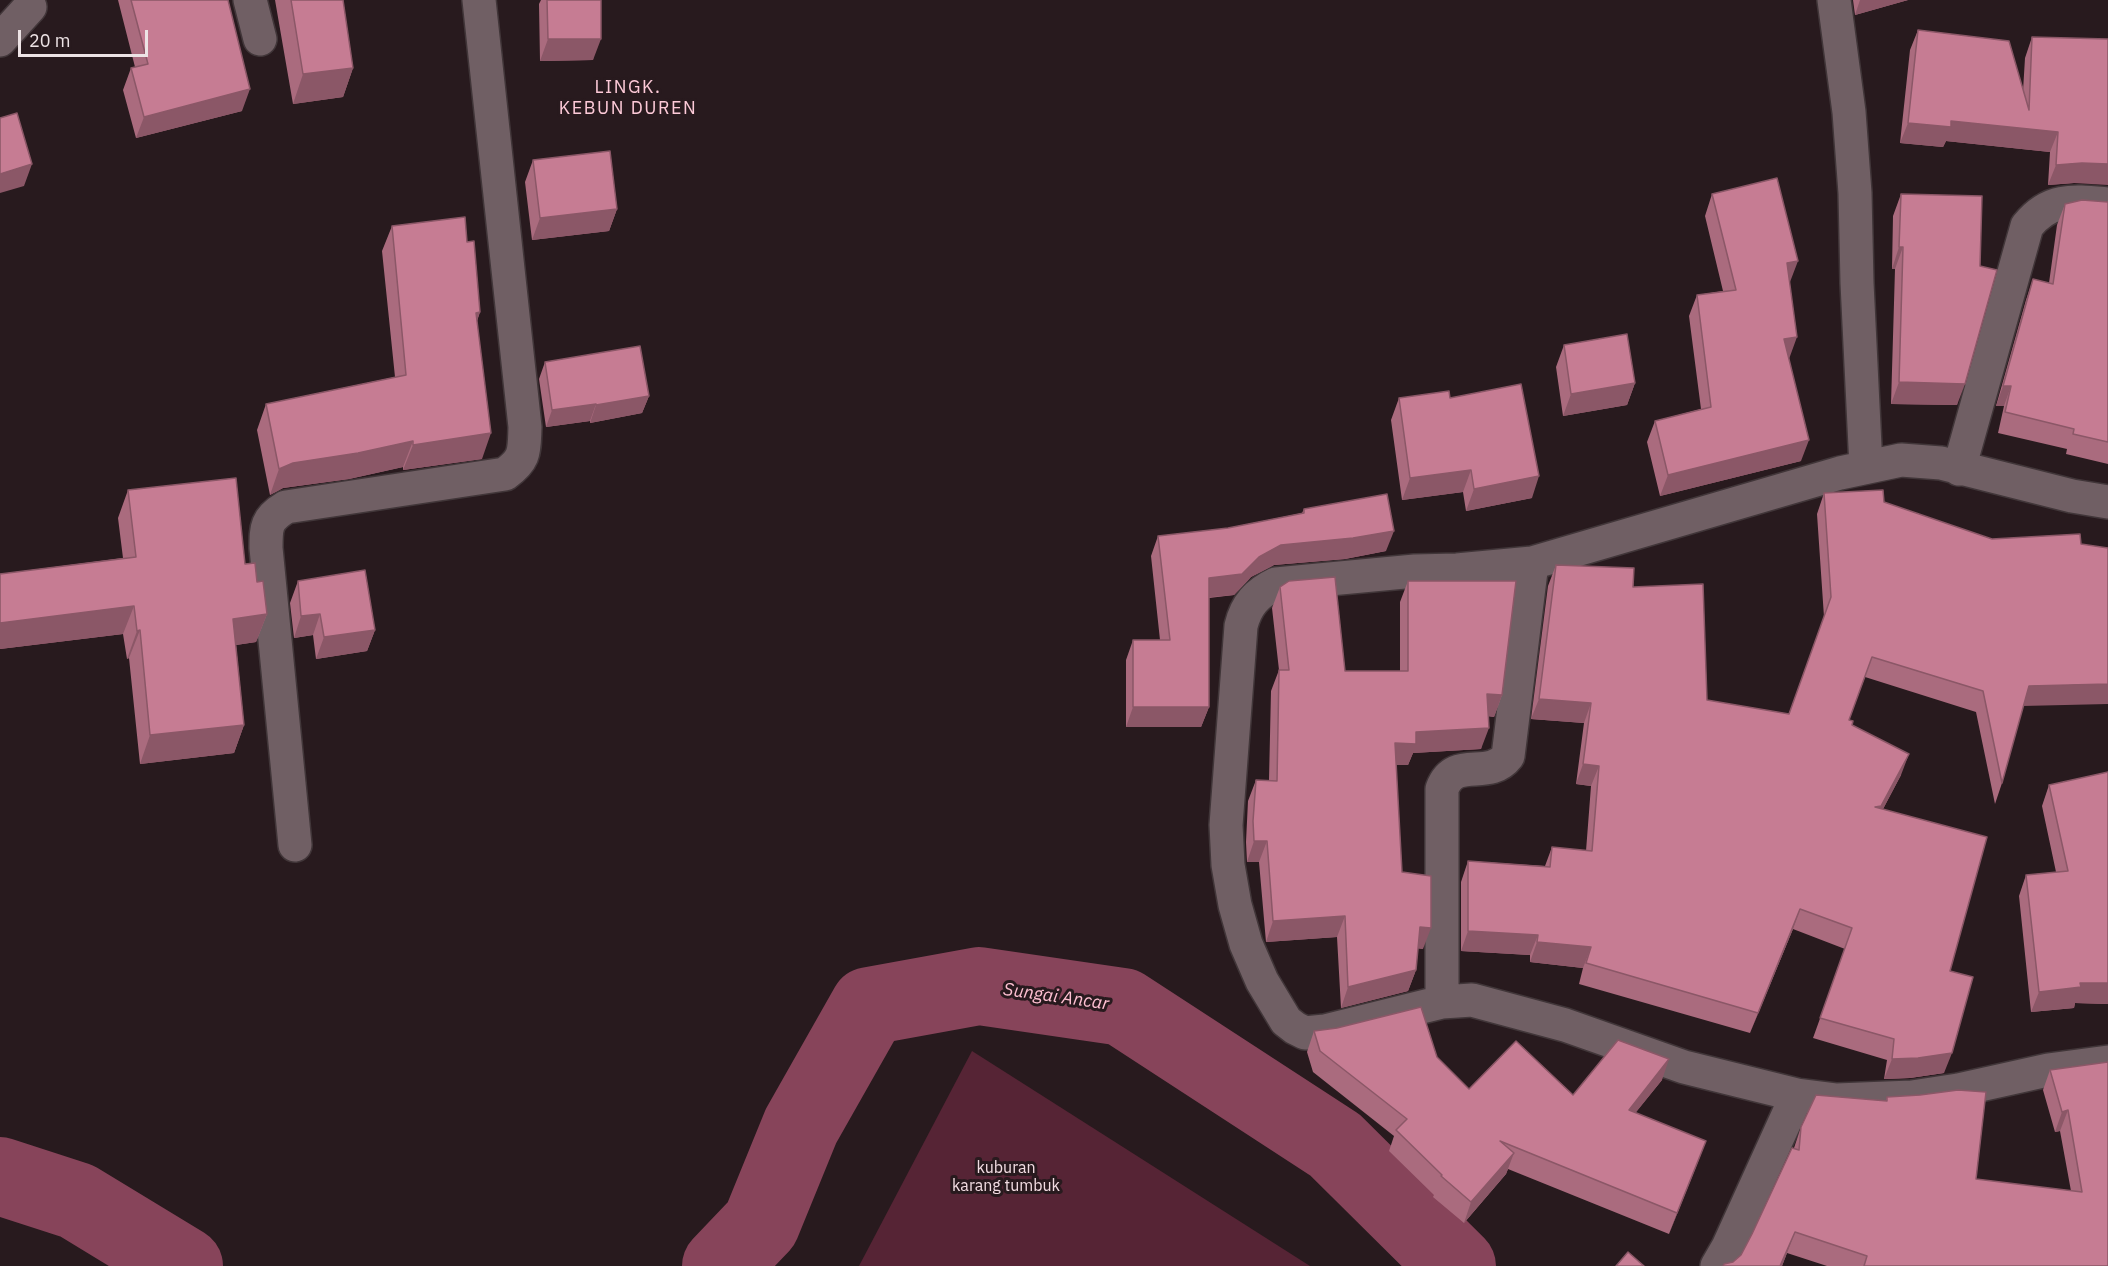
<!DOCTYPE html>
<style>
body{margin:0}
#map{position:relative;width:2108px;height:1266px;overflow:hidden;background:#281a1e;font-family:"IBM Plex Sans",sans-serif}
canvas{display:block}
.scale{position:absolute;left:18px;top:30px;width:130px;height:27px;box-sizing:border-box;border:3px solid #ede3e5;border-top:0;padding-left:8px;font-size:18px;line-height:21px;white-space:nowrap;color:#ede3e5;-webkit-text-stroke:4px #281a1e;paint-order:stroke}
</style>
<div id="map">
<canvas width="2108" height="1266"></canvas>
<div class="scale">20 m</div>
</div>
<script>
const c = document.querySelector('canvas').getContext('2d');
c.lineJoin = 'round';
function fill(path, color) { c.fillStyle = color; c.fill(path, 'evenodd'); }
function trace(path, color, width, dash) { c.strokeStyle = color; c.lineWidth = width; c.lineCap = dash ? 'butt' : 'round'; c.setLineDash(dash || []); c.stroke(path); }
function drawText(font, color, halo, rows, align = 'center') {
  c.font = font + ' "IBM Plex Sans",sans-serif'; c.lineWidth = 6; c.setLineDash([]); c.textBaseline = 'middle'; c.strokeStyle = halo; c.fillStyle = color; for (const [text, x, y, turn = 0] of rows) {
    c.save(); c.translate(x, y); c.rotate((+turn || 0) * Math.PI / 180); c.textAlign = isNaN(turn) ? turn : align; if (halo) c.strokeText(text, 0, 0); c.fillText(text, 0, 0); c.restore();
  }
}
fill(new Path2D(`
 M 972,1051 L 1310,1266 L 859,1266 Z`), '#562435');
trace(new Path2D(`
 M 0,1176 L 77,1201 L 184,1266
 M 721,1266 L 761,1224 L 801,1126 L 869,1006 L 979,986 L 1123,1007 L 1335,1145 L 1457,1266`), '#87445a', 78);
const street = new Path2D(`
 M 250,0 L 260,39
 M 1834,0 L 1849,112 L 1855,193 L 1857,283 L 1866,467
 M 0,40 L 30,7
 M 1959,469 L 2027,226 C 2050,197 2075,201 2108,204
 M 2108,502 L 2072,496 L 1941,463 L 1901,460 L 1840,473 L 1532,563 L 1457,570 L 1415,571 L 1276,584 C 1257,593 1246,605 1241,626 L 1226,825 L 1228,865 L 1235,905 L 1246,944 L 1262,981 L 1286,1021 L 1295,1028 L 1305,1033 L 1325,1031 L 1442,1002 L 1472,1000 L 1565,1025 L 1684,1067 L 1797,1095 L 1837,1100 L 1912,1097 L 1958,1090 L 2048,1070 L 2108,1062
 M 295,845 L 266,548 C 266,527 266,519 286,507 L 505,474 C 526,459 524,451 525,427 L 479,0
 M 1442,1002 L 1442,789 C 1455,754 1488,782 1508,756 L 1532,563
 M 1717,1266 L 1728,1247 L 1797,1095`);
trace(street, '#413639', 36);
trace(street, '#705f64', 33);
fill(new Path2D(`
 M 118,0 L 228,0 L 242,111 L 136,138 L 123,90 L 131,68 L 135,67 Z
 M 275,0 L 343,0 L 353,68 L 343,97 L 293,104 Z
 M 541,0 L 601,0 L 593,60 L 540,61 L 539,4 Z
 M 1853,0 L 1908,0 L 1855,15 Z
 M 1918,30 L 2023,91 L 2025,58 L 2032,37 L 2074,183 L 2048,185 L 2050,152 L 1946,141 L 1943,147 L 1900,143 L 1910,50 Z
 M 533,160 L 617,209 L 609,231 L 532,240 L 525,182 Z
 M 1712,194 L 1790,282 L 1789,282 L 1789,359 L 1801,461 L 1660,496 L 1647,442 L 1655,421 L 1701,409 L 1689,316 L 1697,295 L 1723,291 L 1705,216 Z
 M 1901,194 L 1980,266 L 1957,405 L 1891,404 L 1895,269 L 1892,269 L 1893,216 Z
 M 2108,202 L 2108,464 L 2066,454 L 2067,449 L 1998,433 L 2004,406 L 1996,406 L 2026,300 L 2033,279 L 2049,283 L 2057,225 L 2065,204 Z
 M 392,226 L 467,242 L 480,312 L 477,321 L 482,459 L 403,470 L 403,467 L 349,479 L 283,488 L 270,495 L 257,430 L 266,404 L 395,377 L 382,251 Z
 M 1564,345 L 1635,383 L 1627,405 L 1563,416 L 1556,367 Z
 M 545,362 L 649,396 L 642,413 L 590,423 L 590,421 L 546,427 L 539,379 Z
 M 1399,398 L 1450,398 L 1532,498 L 1466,511 L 1463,492 L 1402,500 L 1391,420 Z
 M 128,490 L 245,564 L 257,582 L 267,614 L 256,642 L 236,645 L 244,725 L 234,753 L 140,764 L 129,658 L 127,659 L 123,634 L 0,649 L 0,574 L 123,558 L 118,518 Z
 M 1824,493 L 1884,502 L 2023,706 L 2002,783 L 1995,804 L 1976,712 L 1865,677 L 1849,720 L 1852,725 L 1901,775 L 1883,809 L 1950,971 L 1944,1073 L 1910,1078 L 1884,1079 L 1887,1060 L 1813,1038 L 1845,949 L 1793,929 L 1750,1033 L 1579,984 L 1583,968 L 1530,962 L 1530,955 L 1461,951 L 1461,882 L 1468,861 L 1545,866 L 1552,847 L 1586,851 L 1591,786 L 1576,784 L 1584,723 L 1531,719 L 1548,586 L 1556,565 L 1633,587 L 1707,700 L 1789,714 L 1824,617 L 1817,514 Z
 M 1304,509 L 1386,551 L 1345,559 L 1274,565 L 1251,577 L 1234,595 L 1209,598 L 1209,707 L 1201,727 L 1126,727 L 1126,660 L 1133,640 L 1160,640 L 1151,556 L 1158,536 L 1228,528 L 1302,513 Z
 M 298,581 L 375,630 L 367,651 L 316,659 L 313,635 L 294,638 L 290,603 Z
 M 1408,581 L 1502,695 L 1494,717 L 1488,716 L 1481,749 L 1413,753 L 1408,765 L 1396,765 L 1402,872 L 1423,949 L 1418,948 L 1416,970 L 1408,991 L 1341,1008 L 1337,937 L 1266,942 L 1259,862 L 1247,862 L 1246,842 L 1248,801 L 1256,780 L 1269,780 L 1271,691 L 1279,670 L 1272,608 L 1280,587 L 1345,671 L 1400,671 L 1400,602 Z
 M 2108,772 L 2108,1004 L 2075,1003 L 2074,1008 L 2031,1012 L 2019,896 L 2026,875 L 2056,872 L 2042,806 L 2049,785 Z
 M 1314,1031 L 1437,1057 L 1469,1089 L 1573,1095 L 1662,1080 L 1635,1113 L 1706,1141 L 1669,1234 L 1508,1169 L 1506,1174 L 1464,1223 L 1433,1197 L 1434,1195 L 1389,1151 L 1394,1136 L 1313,1072 L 1307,1052 Z
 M 2108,1062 L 2108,1266 L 1827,1266 L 1787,1253 L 1782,1266 L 1723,1266 L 1733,1262 L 1741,1255 L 1752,1234 L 1794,1148 L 1801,1127 L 1886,1101 L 1887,1097 L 1976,1179 L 2071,1191 L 2060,1131 L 2055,1132 L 2043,1090 L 2050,1070 Z`), '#aa6b7e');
fill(new Path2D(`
 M 1860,0 L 1908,0 L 1855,15 Z
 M 548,39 L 601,39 L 593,60 L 540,61 Z
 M 353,68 L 343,97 L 293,104 L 303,74 Z
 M 250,89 L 242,111 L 136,138 L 144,117 Z
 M 1951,121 L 2058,132 L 2050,152 L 1946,141 L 1943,147 L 1900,143 L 1908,123 Z
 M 2082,163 L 2108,164 L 2108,185 L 2074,183 L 2048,185 L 2056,165 Z
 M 32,164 L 24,186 L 0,193 L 0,174 Z
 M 617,209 L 609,231 L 532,240 L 540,218 Z
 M 1899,247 L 1903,247 L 1895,269 L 1892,269 Z
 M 1798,261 L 1790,282 L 1779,285 L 1787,263 Z
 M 480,312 L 471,338 L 476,313 Z
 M 1797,337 L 1789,359 L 1784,339 Z
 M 1899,382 L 1965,384 L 1957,405 L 1891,404 Z
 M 1635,383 L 1627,405 L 1563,416 L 1571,394 Z
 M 2003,386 L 2011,386 L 2004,406 L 1996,406 Z
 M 649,396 L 642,413 L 590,423 L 596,405 Z
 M 596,404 L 590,421 L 546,427 L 552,410 Z
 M 491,433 L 482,459 L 403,470 L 413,445 Z
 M 1809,440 L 1801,461 L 1660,496 L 1668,475 Z
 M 413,441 L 403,467 L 349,479 L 283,488 L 270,495 L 279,469 L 293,463 Z
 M 1471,470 L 1463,492 L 1402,500 L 1410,478 Z
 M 1539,476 L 1532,498 L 1466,511 L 1474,489 Z
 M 1394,531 L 1386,551 L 1345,559 L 1274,565 L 1251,577 L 1234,595 L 1202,598 L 1209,578 L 1259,557 L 1281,545 Z
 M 134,606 L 123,634 L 0,649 L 0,623 Z
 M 267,614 L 256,642 L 223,647 L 233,619 Z
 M 320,614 L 313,635 L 294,638 L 301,616 Z
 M 140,630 L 129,658 L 127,659 L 137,631 Z
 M 375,630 L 367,651 L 316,659 L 324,637 Z
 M 2108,684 L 2108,704 L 2022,706 L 2029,686 Z
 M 1487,694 L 1502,695 L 1494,717 L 1479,715 Z
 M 1539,699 L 1591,703 L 1584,723 L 1531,719 Z
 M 1133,707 L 1209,707 L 1201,727 L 1126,727 Z
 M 244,725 L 234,753 L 140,764 L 150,735 Z
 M 1489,728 L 1481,749 L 1413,753 L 1408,765 L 1387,765 L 1395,743 L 1416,732 Z
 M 1909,754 L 1901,775 L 1874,826 L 1875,807 Z
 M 1583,764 L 1599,766 L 1591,786 L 1576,784 Z
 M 1254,841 L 1267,841 L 1259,862 L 1247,862 Z
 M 1800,909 L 1793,929 L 1750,1033 L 1758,1013 Z
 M 1345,916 L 1337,937 L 1266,942 L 1273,921 Z
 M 1420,927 L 1431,928 L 1423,949 L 1413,948 Z
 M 1468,931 L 1538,935 L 1530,955 L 1461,951 Z
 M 1537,942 L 1591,947 L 1583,968 L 1530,962 Z
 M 1416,970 L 1408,991 L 1341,1008 L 1348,987 Z
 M 2080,983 L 2108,983 L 2108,1004 L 2075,1003 L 2074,1008 L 2031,1012 L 2039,992 Z
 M 1952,1053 L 1944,1073 L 1910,1078 L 1884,1079 L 1892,1059 Z
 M 1669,1059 L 1662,1080 L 1621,1131 L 1629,1110 Z
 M 2068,1110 L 2060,1131 L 2055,1132 L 2062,1112 Z
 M 1706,1141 L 1698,1162 L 1669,1234 L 1677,1213 Z
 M 1514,1153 L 1506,1174 L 1464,1223 L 1471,1202 Z
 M 1795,1232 L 1782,1266 L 1780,1266 Z`), '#8b5767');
const building = new Path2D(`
 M 131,0 L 228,0 L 250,89 L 144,117 L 131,68 L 148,64 Z
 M 291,0 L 343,0 L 353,68 L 303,74 Z
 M 547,0 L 601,0 L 601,39 L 548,39 Z
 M 1918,30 L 2009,41 L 2029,110 L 2032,37 L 2108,39 L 2108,164 L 2082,163 L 2056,165 L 2058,132 L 1951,121 L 1951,127 L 1908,123 Z
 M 17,113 L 32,164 L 0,174 L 0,118 Z
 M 610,151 L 617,209 L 540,218 L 533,160 Z
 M 1777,178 L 1798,261 L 1787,263 L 1797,337 L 1784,339 L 1809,440 L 1668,475 L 1655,421 L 1711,407 L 1697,295 L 1736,290 L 1712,194 Z
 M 1901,194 L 1982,196 L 1980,266 L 1997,270 L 1965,384 L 1899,382 L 1903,247 L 1899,247 Z
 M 2082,200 L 2108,202 L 2108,442 L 2073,434 L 2074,429 L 2005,412 L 2011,386 L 2003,386 L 2033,279 L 2053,284 L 2065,204 Z
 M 465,217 L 467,242 L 474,241 L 480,312 L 476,313 L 491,433 L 413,445 L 413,441 L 358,453 L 293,463 L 279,469 L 266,404 L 406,375 L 392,226 Z
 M 1627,334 L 1635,383 L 1571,394 L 1564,345 Z
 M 640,346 L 649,396 L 596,405 L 596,404 L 552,410 L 545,362 Z
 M 1521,384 L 1539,476 L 1474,489 L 1471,470 L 1410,478 L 1399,398 L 1449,391 L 1450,398 Z
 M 236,478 L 245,564 L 255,563 L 257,582 L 263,581 L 267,614 L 233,619 L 244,725 L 150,735 L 140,630 L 137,631 L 134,606 L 0,623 L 0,574 L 136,557 L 128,490 Z
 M 1883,490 L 1884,502 L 1992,539 L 2080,534 L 2081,544 L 2108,548 L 2108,684 L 2029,686 L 2002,783 L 1983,691 L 1872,657 L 1849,720 L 1853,721 L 1852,725 L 1909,754 L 1881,806 L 1875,807 L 1987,837 L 1950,971 L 1973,977 L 1952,1053 L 1918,1058 L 1892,1059 L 1894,1039 L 1820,1018 L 1852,928 L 1800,909 L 1758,1013 L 1586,963 L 1591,947 L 1537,942 L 1538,935 L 1468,931 L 1468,861 L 1550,867 L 1552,847 L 1592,851 L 1599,766 L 1583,764 L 1591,703 L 1539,699 L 1556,565 L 1634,568 L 1633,587 L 1703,584 L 1707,700 L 1789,714 L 1831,597 L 1824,493 Z
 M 1387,494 L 1394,531 L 1353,538 L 1281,545 L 1259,557 L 1242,574 L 1209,578 L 1209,707 L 1133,707 L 1133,640 L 1170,640 L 1158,536 L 1228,528 L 1304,513 L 1304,509 Z
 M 365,570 L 375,630 L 324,637 L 320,614 L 301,616 L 298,581 Z
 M 1335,577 L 1345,671 L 1408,671 L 1408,581 L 1516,581 L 1502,695 L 1487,694 L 1489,728 L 1416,732 L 1416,744 L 1395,743 L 1402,872 L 1431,876 L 1431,928 L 1420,927 L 1416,970 L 1348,987 L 1345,916 L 1273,921 L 1267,841 L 1254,841 L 1253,821 L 1256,780 L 1277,781 L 1279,670 L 1289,670 L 1280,587 L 1289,581 Z
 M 2108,772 L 2108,983 L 2080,983 L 2081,987 L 2039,992 L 2026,875 L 2068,871 L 2049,785 Z
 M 1421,1007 L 1437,1057 L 1469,1089 L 1516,1041 L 1573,1095 L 1618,1040 L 1669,1059 L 1629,1110 L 1706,1141 L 1677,1213 L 1500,1141 L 1514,1153 L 1471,1202 L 1441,1176 L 1442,1175 L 1396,1130 L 1407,1119 L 1320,1051 L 1314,1031 L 1337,1028 Z
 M 2108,1062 L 2108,1266 L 1864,1266 L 1867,1256 L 1795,1232 L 1780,1266 L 1723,1266 L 1724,1264 L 1733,1262 L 1741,1255 L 1752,1234 L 1792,1148 L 1799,1150 L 1801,1127 L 1816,1095 L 1887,1101 L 1887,1097 L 1920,1095 L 1958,1090 L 1986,1092 L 1976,1179 L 2082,1192 L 2068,1110 L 2062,1112 L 2050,1070 Z
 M 1628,1252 L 1644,1266 L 1616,1266 Z`);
fill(building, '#c67c93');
trace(building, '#8b5767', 1.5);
drawText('16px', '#f2dce2', '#281a1e', [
 ["kuburan",1006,1168],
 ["karang tumbuk",1006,1186]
]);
c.letterSpacing = '1.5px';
drawText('18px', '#fdcad8', '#281a1e', [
 ["LINGK.",628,88],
 ["KEBUN DUREN",628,109]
]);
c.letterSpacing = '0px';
drawText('italic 18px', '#ffc0d2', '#281a1e', [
 ["Sungai Ancar",1056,997,8]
]);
</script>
